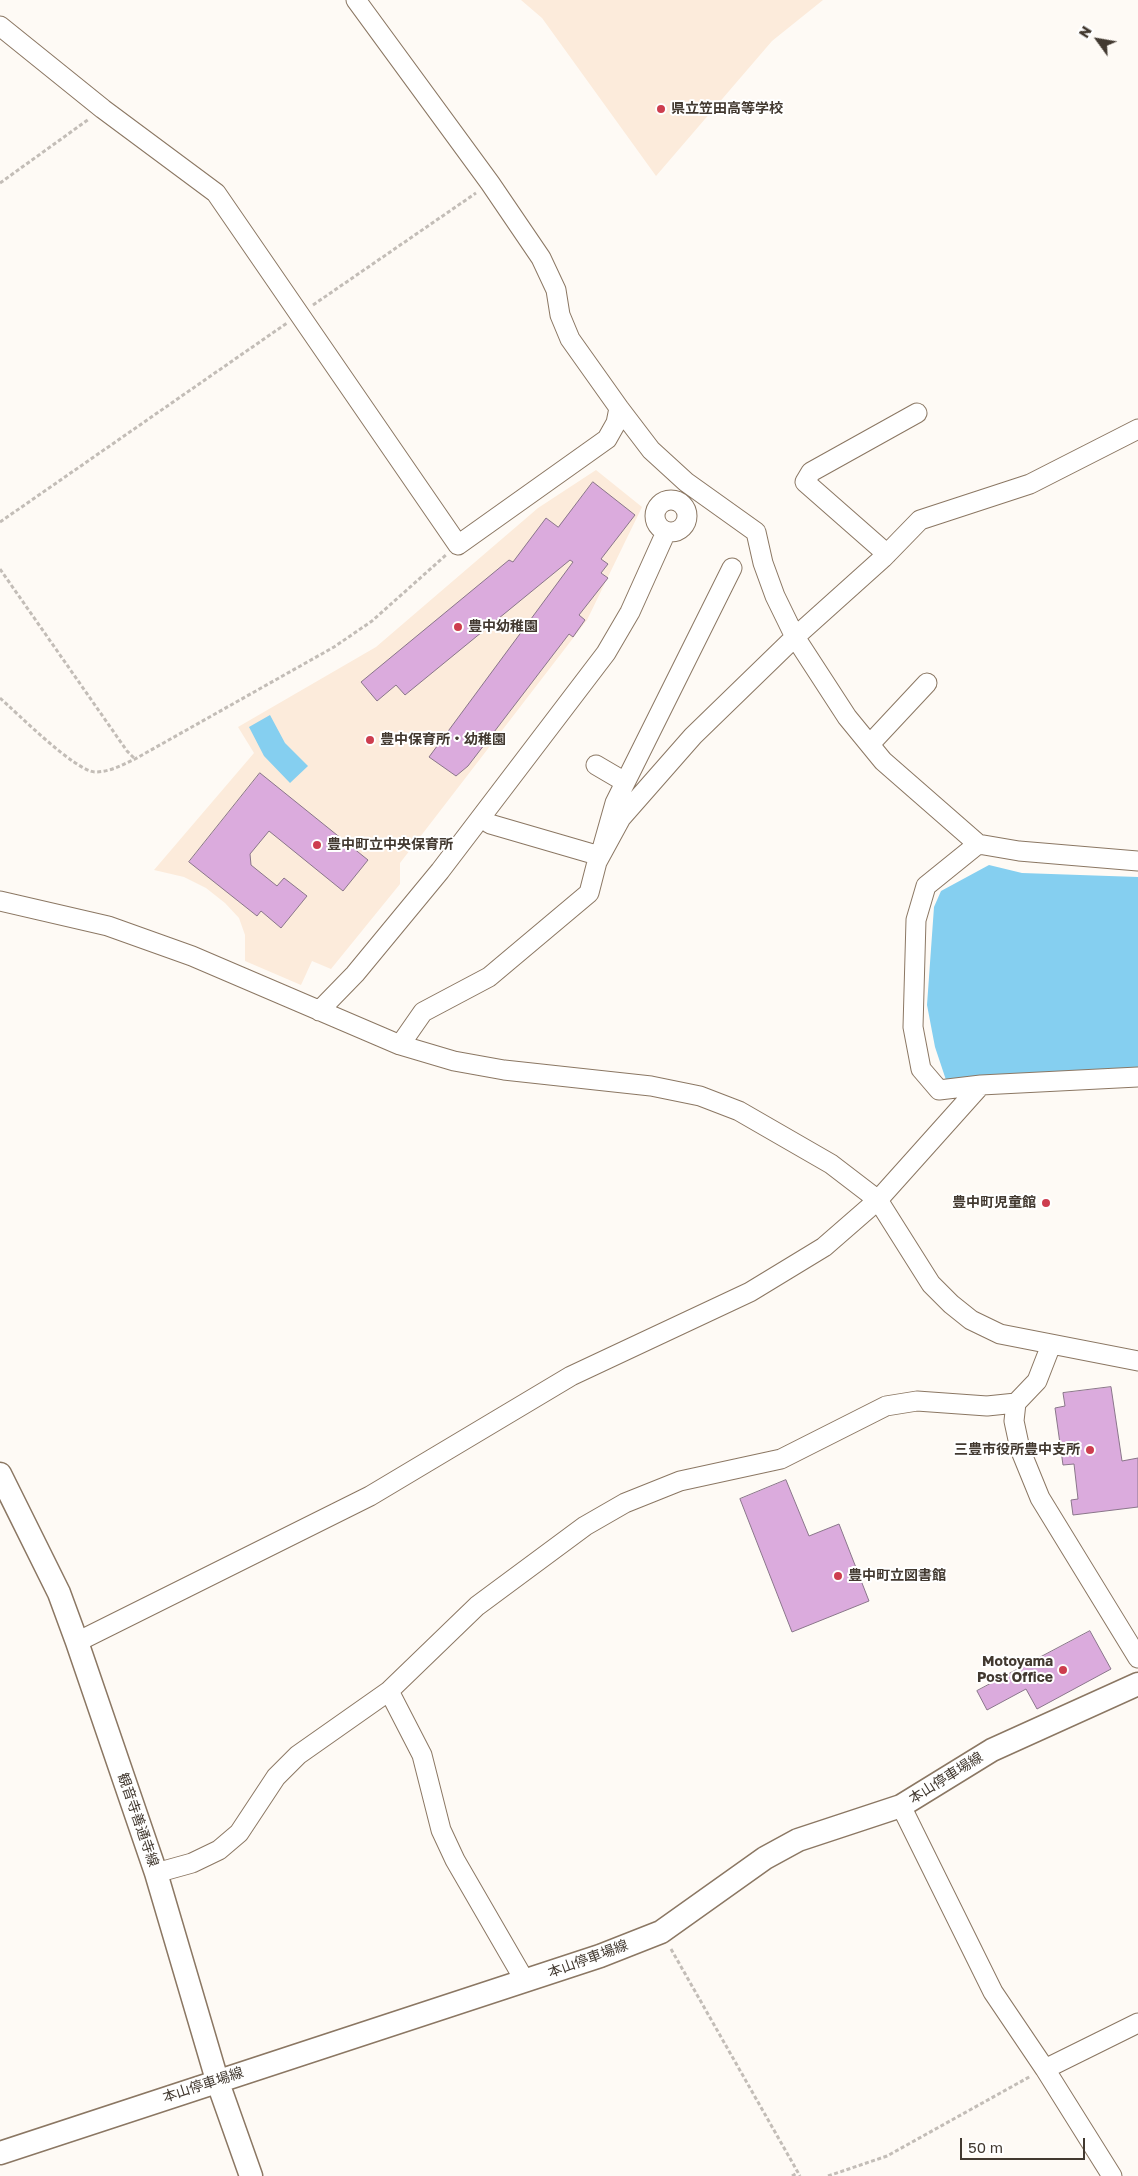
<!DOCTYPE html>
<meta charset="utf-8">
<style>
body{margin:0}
#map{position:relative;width:1138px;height:2176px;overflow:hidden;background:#fefaf5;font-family:"Golos Text",sans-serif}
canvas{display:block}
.north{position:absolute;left:1073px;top:15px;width:50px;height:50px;-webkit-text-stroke:4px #fff;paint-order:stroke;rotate:302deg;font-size:14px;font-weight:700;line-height:20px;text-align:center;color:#423930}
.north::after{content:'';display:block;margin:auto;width:18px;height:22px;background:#423930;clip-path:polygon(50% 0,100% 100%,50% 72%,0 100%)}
.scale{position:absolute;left:960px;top:2138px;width:125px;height:22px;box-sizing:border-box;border:2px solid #423930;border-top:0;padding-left:6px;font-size:15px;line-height:18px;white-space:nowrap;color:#423930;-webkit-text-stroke:4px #fff;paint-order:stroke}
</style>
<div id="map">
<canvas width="1138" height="2176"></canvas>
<div class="north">N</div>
<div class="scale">50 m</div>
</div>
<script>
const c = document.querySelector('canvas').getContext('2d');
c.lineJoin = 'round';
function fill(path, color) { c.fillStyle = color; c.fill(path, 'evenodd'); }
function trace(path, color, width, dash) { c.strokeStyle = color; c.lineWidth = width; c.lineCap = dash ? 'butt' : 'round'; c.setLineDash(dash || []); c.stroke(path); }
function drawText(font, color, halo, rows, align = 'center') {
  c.font = font + ' "Golos Text","Noto Sans JP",sans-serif'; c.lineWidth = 4; c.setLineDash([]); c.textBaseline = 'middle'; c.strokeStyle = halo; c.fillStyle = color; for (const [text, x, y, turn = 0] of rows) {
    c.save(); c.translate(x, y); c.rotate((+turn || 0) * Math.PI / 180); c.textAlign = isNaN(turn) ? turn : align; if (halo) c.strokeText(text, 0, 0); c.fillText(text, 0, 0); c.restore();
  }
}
fill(new Path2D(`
 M 521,0 L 823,0 L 772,41 L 656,176 L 542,18 Z
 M 596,470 L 642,507 L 587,620 L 400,863 L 400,884 L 331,969 L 312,961 L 301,985 L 245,961 L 245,935 L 239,918 L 225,903 L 206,888 L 184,877 L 154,870 L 254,753 L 238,727 L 376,647 L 538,508 Z`), '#fcebdb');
fill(new Path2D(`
 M 270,715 L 285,743 L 308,766 L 290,783 L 264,756 L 249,727 Z
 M 989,865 L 1022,873 L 1138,877 L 1138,1073 L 946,1080 L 935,1047 L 927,1005 L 934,907 L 941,891 Z`), '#85cff0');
const building = new Path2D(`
 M 593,482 L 635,515 L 601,559 L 608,564 L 601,573 L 608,578 L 579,615 L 585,620 L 573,637 L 569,634 L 468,766 L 456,776 L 429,757 L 573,562 L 570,560 L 405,695 L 396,685 L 377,701 L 361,682 L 509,560 L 513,562 L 546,518 L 558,527 Z
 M 260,773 L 368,860 L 343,891 L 269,831 L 250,854 L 251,865 L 277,886 L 284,878 L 307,896 L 281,928 L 261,911 L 257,916 L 189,862 Z
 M 1111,1387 L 1122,1461 L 1138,1458 L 1138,1507 L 1073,1515 L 1071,1500 L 1078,1499 L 1074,1464 L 1063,1465 L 1055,1408 L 1065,1406 L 1063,1393 Z
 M 786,1480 L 809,1536 L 839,1524 L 869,1601 L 792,1632 L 740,1499 Z
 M 1090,1631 L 1111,1669 L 1037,1709 L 1026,1689 L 987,1710 L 977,1691 Z`);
fill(building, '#dbabdd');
trace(building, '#8a768a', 1);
const minor = new Path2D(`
 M 356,0 L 490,183 L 541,258 L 556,290 L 560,315 L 570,339 L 619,408 L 651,450 L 686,482 L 756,532 L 763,563 L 775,596 L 795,637 L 847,717 L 883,761 L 978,844 L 1019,851 L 1138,861
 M 0,26 L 103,109 L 216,193 L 458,545 L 607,439 L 616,423 L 619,408
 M655 516a16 16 0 1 1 32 0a16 16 0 1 1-32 0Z
 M 887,554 L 805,482 L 811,472 L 917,413
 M 870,744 L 927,683
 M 596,765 L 625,782
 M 490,824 L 600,856 L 615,803 L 732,568
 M 978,844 L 926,886 L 916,920 L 913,1027 L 921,1069 L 939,1090 L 981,1085 L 1138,1077
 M 0,901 L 108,926 L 192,956 L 400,1045 L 454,1061 L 504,1070 L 651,1086 L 700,1096 L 739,1111 L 831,1164 L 878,1200 L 931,1284 L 951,1304 L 971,1320 L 1000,1334 L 1138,1361
 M 319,1011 L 355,974 L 440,871 L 606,653 L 630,612 L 666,532
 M 400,1045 L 423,1012 L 489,977 L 589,893 L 597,862 L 621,818 L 693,736 L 795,637 L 883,558 L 920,520 L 1030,484 L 1138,429
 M 1016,1403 L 1014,1421 L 1020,1449 L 1040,1498 L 1138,1658
 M 77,1642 L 370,1496 L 571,1376 L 750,1292 L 824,1247 L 878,1200 L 981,1085
 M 389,1691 L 422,1755 L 441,1830 L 455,1860 L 525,1981
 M 901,1806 L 993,1992 L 1045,2069 L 1112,2176
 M 156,1873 L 192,1863 L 219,1850 L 239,1833 L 276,1777 L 298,1755 L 389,1691 L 477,1606 L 585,1526 L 625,1503 L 680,1481 L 781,1459 L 886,1406 L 917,1401 L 987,1406 L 1016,1403 L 1037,1381 L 1051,1345
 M 1045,2069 L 1138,2023`);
const major = new Path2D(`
 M 0,1474 L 59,1593 L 77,1642 L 156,1873 L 217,2080 L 251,2176
 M 0,2153 L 600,1956 L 661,1932 L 765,1858 L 798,1840 L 901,1806 L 992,1750 L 1138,1684`);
trace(minor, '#8b7763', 21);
trace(major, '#8b7763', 25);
trace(new Path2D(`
 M 0,183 L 89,119
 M 313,305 L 476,193
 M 0,522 L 287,323
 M 0,569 L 127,751 L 135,759
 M 0,698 C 17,713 75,771 95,772 C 110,772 122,765 135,759 L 334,647 L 372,621 L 446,555
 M 671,1949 L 800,2176
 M 792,2176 L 797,2173
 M 828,2176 L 887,2156 L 1031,2076`), '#c3bdb7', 3, [4, 2.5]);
trace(minor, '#fff', 19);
trace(major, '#fff', 22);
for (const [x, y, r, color] of [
 [661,109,5,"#cd3d4e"],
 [458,627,5,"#cd3d4e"],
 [370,740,5,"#cd3d4e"],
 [317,845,5,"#cd3d4e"],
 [1046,1203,5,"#cd3d4e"],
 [1090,1450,5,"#cd3d4e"],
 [838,1576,5,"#cd3d4e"],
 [1063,1670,5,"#cd3d4e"]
]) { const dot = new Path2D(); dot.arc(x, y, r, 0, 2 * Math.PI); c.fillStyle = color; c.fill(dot); trace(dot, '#fff', 2); }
drawText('bold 14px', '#423930', '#fff', [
 ["県立笠田高等学校",671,109],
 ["豊中幼稚園",468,627],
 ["豊中保育所・幼稚園",380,740],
 ["豊中町立中央保育所",327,845],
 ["豊中町児童館",1036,1203,"right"],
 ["三豊市役所豊中支所",1080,1450,"right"],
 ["豊中町立図書館",848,1576],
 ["Motoyama",1053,1662,"right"],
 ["Post Office",1053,1678,"right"]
], 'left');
drawText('14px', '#423930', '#fff', [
 ["本山停車場線",946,1778,-32],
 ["観音寺善通寺線",138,1820,71],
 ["本山停車場線",588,1959,-20],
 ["本山停車場線",203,2085,-18]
]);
</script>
